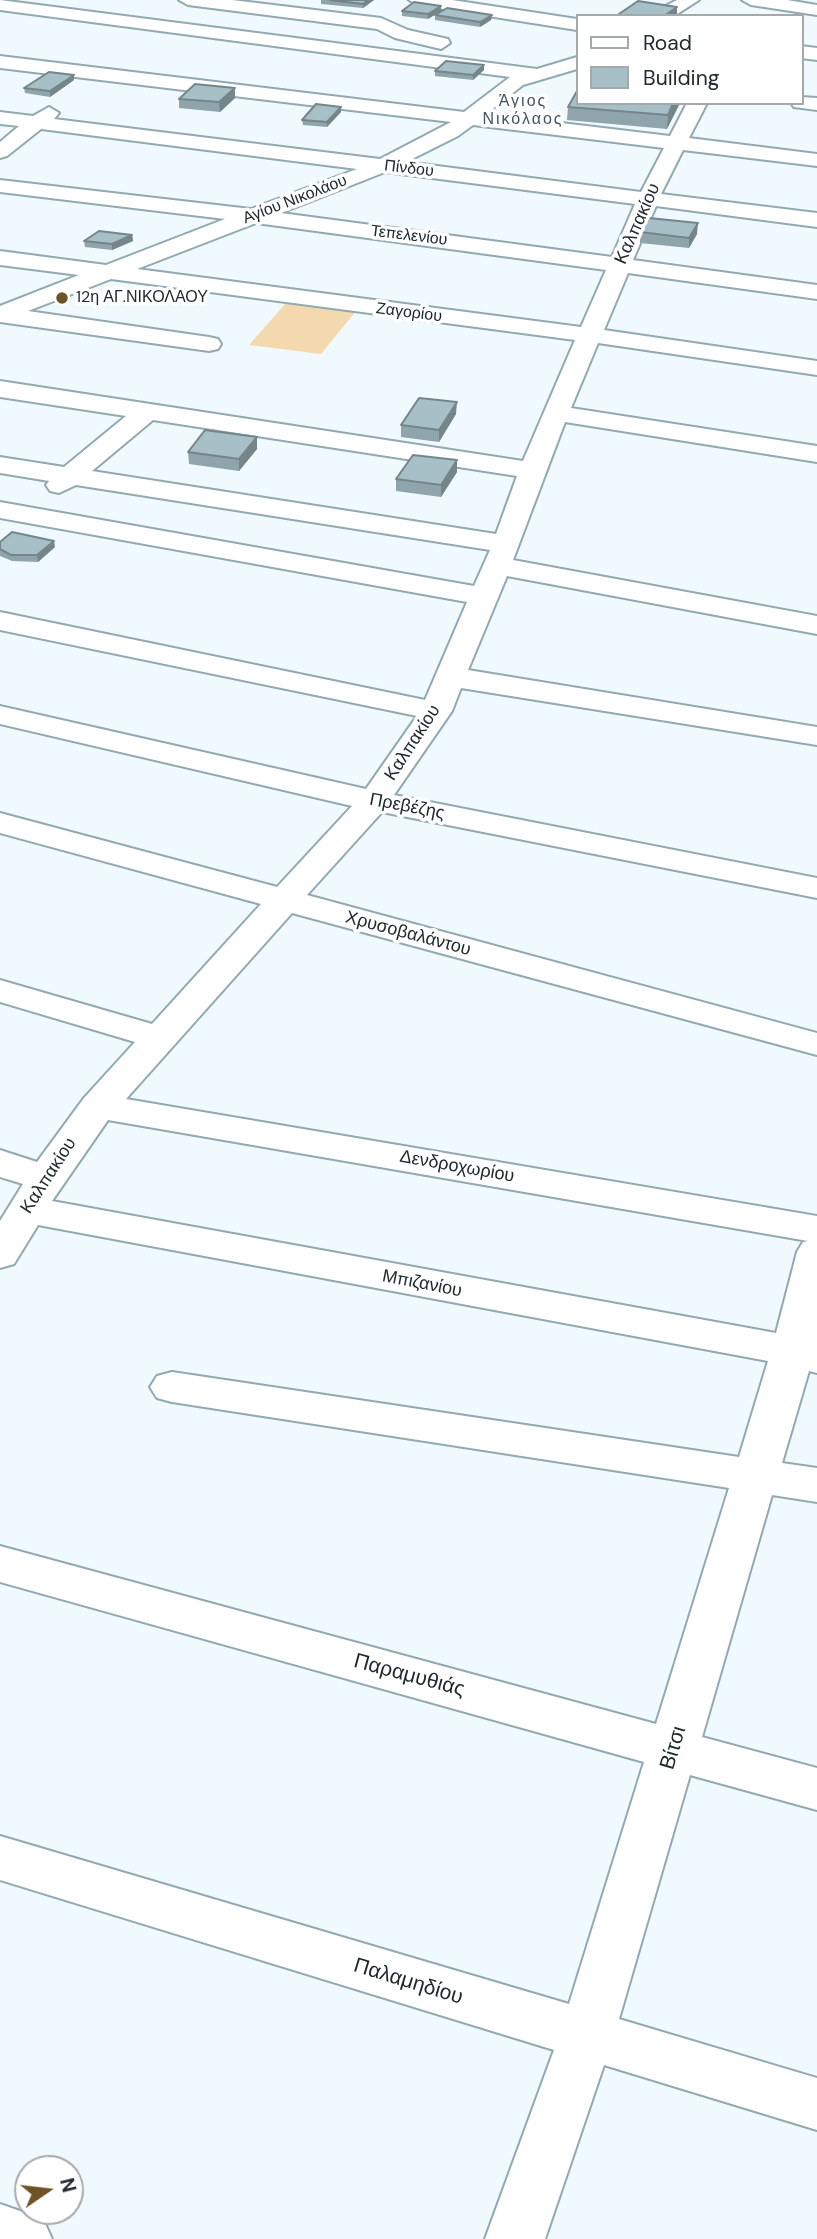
<!DOCTYPE html>
<meta charset="utf-8">
<style>
body{margin:0}
#map{position:relative;width:817px;height:2239px;overflow:hidden;background:#f0fafe;font-family:"DM Sans",sans-serif}
canvas{display:block}
.legend{position:absolute;left:576px;top:14px;width:228px;height:91px;box-sizing:border-box;background:#fff;border:2px solid #a6a9ab;margin:0;padding:9px 12px;list-style:none;font-size:21px;color:#20292c}
.legend li{display:flex;align-items:center;gap:14px;height:35px}
.legend b{width:35px;border:2px solid #a6a9ab}
.north{position:absolute;left:14px;top:2155px;width:70px;height:70px;box-sizing:border-box;background:#fff;border:2px solid #a6a9ab;border-radius:50%;rotate:76deg;font-size:19px;font-weight:700;line-height:28px;text-align:center;color:#20292c}
.north::after{content:'';display:block;margin:auto;width:24px;height:32px;background:#6e5325;clip-path:polygon(50% 0,100% 100%,50% 72%,0 100%)}
</style>
<div id="map">
<canvas width="817" height="2239"></canvas>
<ul class="legend">
<li><b style="height:9px;background:#fff"></b>Road</li>
<li><b style="height:19px;background:#a7bfc7"></b>Building</li>
</ul>
<div class="north">N</div>
</div>
<script>
const c = document.querySelector('canvas').getContext('2d');
c.lineJoin = 'round';
function fill(path, color) { c.fillStyle = color; c.fill(path, 'evenodd'); }
function trace(path, color, width, dash) { c.strokeStyle = color; c.lineWidth = width; c.lineCap = dash ? 'butt' : 'round'; c.setLineDash(dash || []); c.stroke(path); }
function drawText(font, color, halo, rows, align = 'center') {
  c.font = font + ' "DM Sans",sans-serif'; c.lineWidth = 7; c.setLineDash([]); c.textBaseline = 'middle'; c.strokeStyle = halo; c.fillStyle = color; for (const [text, x, y, turn = 0] of rows) {
    c.save(); c.translate(x, y); c.rotate((+turn || 0) * Math.PI / 180); c.textAlign = isNaN(turn) ? turn : align; if (halo) c.strokeText(text, 0, 0); c.fillText(text, 0, 0); c.restore();
  }
}
fill(new Path2D(`
 M 286,303 L 356,311 L 321,354 L 249,345 Z`), '#f4d8ae');
const minor = new Path2D(`
 M 0,0 L 537,69 L 577,57 L 577,69 L 523,85 L 486,114 L 670,136 L 687,103 L 707,103 L 689,138 L 817,154 L 817,166 L 683,150 L 661,194 L 817,213 L 817,227 L 656,206 L 633,260 L 817,285 L 817,299 L 628,273 L 604,330 L 817,361 L 817,375 L 598,343 L 571,408 L 817,446 L 817,462 L 565,422 L 513,560 L 817,616 L 817,634 L 507,576 L 468,670 L 817,727 L 817,745 L 461,688 L 452,711 L 394,795 L 817,878 L 817,898 L 382,812 L 307,895 L 817,1033 L 817,1055 L 292,913 L 126,1099 L 817,1216 L 817,1373 L 809,1371 L 782,1463 L 817,1468 L 817,1502 L 772,1495 L 702,1737 L 817,1768 L 817,1810 L 690,1775 L 619,2019 L 817,2078 L 817,2130 L 604,2065 L 545,2239 L 485,2239 L 554,2050 L 0,1880 L 0,1836 L 569,2004 L 644,1762 L 0,1582 L 0,1546 L 656,1724 L 729,1488 L 172,1402 L 157,1398 L 150,1387 L 157,1376 L 172,1372 L 739,1457 L 768,1361 L 38,1225 L 14,1264 L 0,1268 L 0,1221 L 23,1184 L 0,1177 L 0,1150 L 37,1162 L 84,1098 L 135,1042 L 0,1002 L 0,980 L 152,1024 L 261,904 L 0,833 L 0,813 L 277,887 L 352,806 L 0,724 L 0,706 L 366,789 L 417,716 L 0,630 L 0,612 L 425,700 L 467,602 L 0,518 L 0,502 L 474,586 L 490,550 L 76,485 L 59,493 L 50,491 L 46,485 L 49,481 L 0,473 L 0,457 L 64,467 L 126,416 L 0,397 L 0,381 L 523,461 L 575,340 L 111,279 L 28,311 L 209,337 L 218,339 L 221,344 L 218,349 L 209,351 L 0,322 L 0,306 L 79,275 L 0,265 L 0,251 L 106,265 L 225,219 L 0,192 L 0,180 L 251,209 L 357,169 L 41,129 L 7,156 L 0,158 L 0,142 L 19,126 L 0,124 L 0,112 L 33,116 L 49,107 L 59,113 L 54,119 L 380,159 L 451,122 L 0,68 L 0,56 L 464,112 L 510,77 L 0,10 ZM 473,125 L 664,148 L 641,192 L 406,162 L 458,136 ZM 385,172 L 635,204 L 612,257 L 281,213 ZM 256,223 L 606,270 L 581,327 L 137,269 ZM 153,420 L 517,476 L 496,534 L 92,471 ZM 108,1120 L 808,1241 L 803,1242 L 797,1252 L 776,1333 L 52,1201 Z
 M 179,0 L 232,0 L 381,18 L 408,30 L 448,39 L 450,43 L 441,49 L 395,38 L 377,29 L 188,5 Z
 M 409,0 L 452,0 L 577,19 L 577,30 L 418,5 Z
 M 677,0 L 699,0 L 674,16 L 659,16 L 660,9 Z
 M 742,0 L 787,0 L 817,5 L 817,15 L 751,5 Z
 M 801,46 L 817,48 L 817,60 L 801,58 Z
 M 801,97 L 817,98 L 817,110 L 794,107 L 791,103 L 801,103 Z
 M 0,2204 L 43,2219 L 52,2239 L 0,2239 Z`);
trace(minor, '#92a9b2', 4);
fill(minor, '#fff');
fill(new Path2D(`
 M 321,0 L 374,0 L 363,8 L 321,4 Z
 M 402,11 L 441,11 L 428,19 L 402,16 Z
 M 435,15 L 492,15 L 491,20 L 480,27 L 435,20 Z
 M 484,65 L 484,70 L 473,80 L 435,76 L 435,71 Z
 M 74,80 L 50,97 L 25,93 L 24,88 Z
 M 235,98 L 220,112 L 179,108 L 179,99 Z
 M 577,103 L 680,103 L 667,129 L 567,120 L 568,107 Z
 M 341,112 L 327,127 L 303,125 L 302,120 Z
 M 640,232 L 697,234 L 689,248 L 640,243 Z
 M 132,235 L 133,241 L 112,250 L 85,247 L 84,241 Z
 M 456,414 L 439,442 L 401,437 L 401,425 Z
 M 257,437 L 257,449 L 239,471 L 189,464 L 188,452 Z
 M 457,472 L 441,497 L 396,491 L 396,479 Z
 M 0,542 L 55,547 L 38,562 L 12,561 L 0,556 Z`), '#90a4ab');
fill(new Path2D(`
 M 368,0 L 374,0 L 363,8 L 363,4 Z
 M 441,6 L 441,11 L 428,19 L 428,14 Z
 M 677,7 L 677,16 L 664,16 Z
 M 492,15 L 491,20 L 480,27 L 480,22 Z
 M 484,65 L 484,70 L 473,80 L 473,75 Z
 M 74,75 L 74,80 L 50,97 L 50,91 Z
 M 235,88 L 235,98 L 220,112 L 219,102 Z
 M 673,103 L 680,103 L 667,129 L 668,115 Z
 M 341,107 L 341,112 L 327,127 L 327,122 Z
 M 698,223 L 697,234 L 689,248 L 689,238 Z
 M 132,235 L 133,241 L 112,250 L 112,244 Z
 M 457,402 L 456,414 L 439,442 L 439,430 Z
 M 257,437 L 257,449 L 239,471 L 239,459 Z
 M 457,460 L 457,472 L 441,497 L 441,485 Z
 M 54,541 L 55,547 L 38,562 L 37,555 Z`), '#75868b');
const building = new Path2D(`
 M 330,0 L 368,0 L 363,4 Z
 M 638,1 L 677,7 L 664,16 L 616,16 Z
 M 414,2 L 441,6 L 428,14 L 402,11 Z
 M 447,8 L 492,15 L 480,22 L 435,15 Z
 M 446,61 L 484,65 L 473,75 L 435,71 Z
 M 49,72 L 74,75 L 50,91 L 24,88 Z
 M 195,84 L 235,88 L 219,102 L 179,99 Z
 M 577,91 L 577,103 L 673,103 L 668,115 L 568,107 Z
 M 316,104 L 341,107 L 327,122 L 302,120 Z
 M 649,218 L 698,223 L 689,238 L 640,232 Z
 M 99,231 L 132,235 L 112,244 L 84,241 Z
 M 419,398 L 457,402 L 439,430 L 401,425 Z
 M 205,430 L 257,437 L 239,459 L 188,452 Z
 M 413,455 L 457,460 L 441,485 L 396,479 Z
 M 12,532 L 54,541 L 37,555 L 11,555 L 0,549 L 0,542 Z`);
fill(building, '#a7bfc7');
trace(building, '#75868b', 2);
for (const [x, y, r, color] of [
 [62,298,7,"#6e5325"]
]) { const dot = new Path2D(); dot.arc(x, y, r, 0, 2 * Math.PI); c.fillStyle = color; c.fill(dot); trace(dot, '#fff', 2.5); }
c.letterSpacing = '2px';
drawText('16px', '#40555c', '#fff', [
 ["Άγιος",523,102],
 ["Νικόλαος",523,120]
]);
c.letterSpacing = '0px';
drawText('16px', '#20292c', '#fff', [
 ["Πίνδου",409,169,7],
 ["Αγίου Νικολάου",295,200,-21],
 ["Τεπελενίου",409,236,7],
 ["Ζαγορίου",409,313,7]
]);
drawText('16px', '#20292c', '#fff', [
 ["12η ΑΓ.ΝΙΚΟΛΑΟΥ",76,298]
], 'left');
drawText('18px', '#20292c', '#fff', [
 ["Καλπακίου",638,224,-66],
 ["Καλπακίου",413,743,-57],
 ["Πρεβέζης",407,807,11],
 ["Χρυσοβαλάντου",408,934,15],
 ["Δενδροχωρίου",457,1167,10],
 ["Καλπακίου",49,1176,-57],
 ["Μπιζανίου",422,1284,11]
]);
drawText('21px', '#20292c', '#fff', [
 ["Παραμυθιάς",409,1676,15],
 ["Βίτσι",674,1748,-73],
 ["Παλαμηδίου",408,1982,17]
]);
</script>
